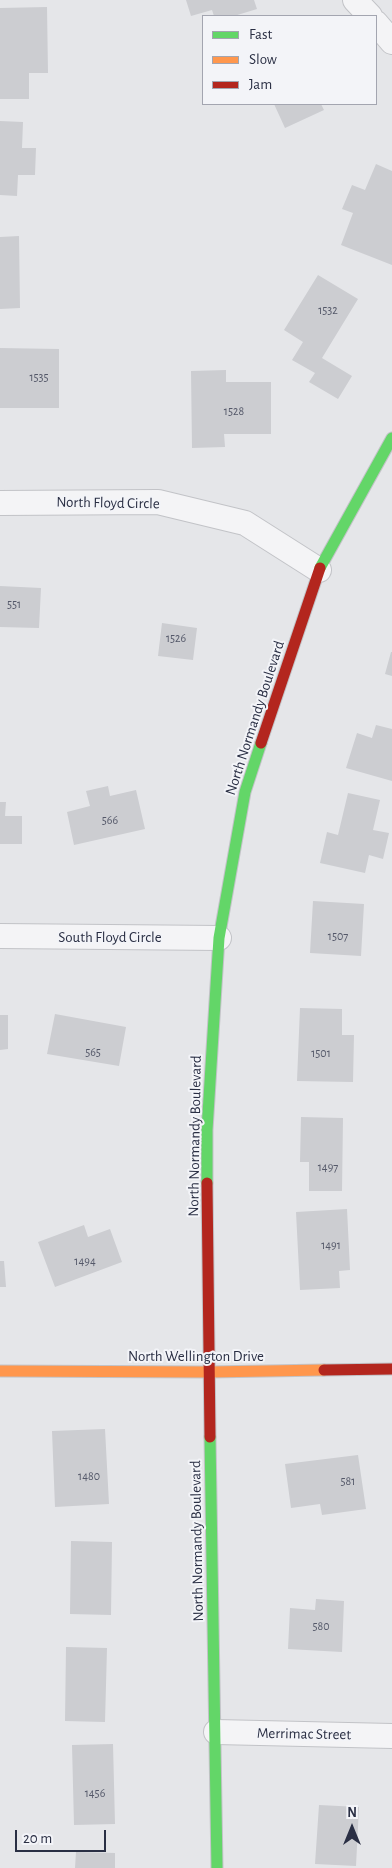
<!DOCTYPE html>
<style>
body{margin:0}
#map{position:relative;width:392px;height:1868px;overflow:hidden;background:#e5e6e9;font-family:"Alegreya Sans",sans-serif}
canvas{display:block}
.legend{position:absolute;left:202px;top:15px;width:175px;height:90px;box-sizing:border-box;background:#f3f4f8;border:1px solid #a3a5b0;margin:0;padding:6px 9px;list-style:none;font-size:15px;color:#2a2f44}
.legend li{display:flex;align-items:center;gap:10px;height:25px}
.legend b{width:25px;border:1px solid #a3a5b0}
.north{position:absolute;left:327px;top:1803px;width:50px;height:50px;-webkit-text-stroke:4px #f3f4f8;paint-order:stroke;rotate:0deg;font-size:14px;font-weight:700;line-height:20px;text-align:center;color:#2a2f44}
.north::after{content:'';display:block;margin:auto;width:18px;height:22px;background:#2a2f44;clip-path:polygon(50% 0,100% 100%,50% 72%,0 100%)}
.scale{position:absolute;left:15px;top:1830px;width:91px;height:22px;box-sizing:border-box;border:2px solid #2a2f44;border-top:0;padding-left:6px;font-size:15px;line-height:18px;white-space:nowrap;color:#2a2f44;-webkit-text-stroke:4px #f3f4f8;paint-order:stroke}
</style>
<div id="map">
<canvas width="392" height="1868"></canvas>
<ul class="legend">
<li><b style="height:6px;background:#63d668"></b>Fast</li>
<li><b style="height:6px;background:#ff974d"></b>Slow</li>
<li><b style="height:6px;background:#b3261e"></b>Jam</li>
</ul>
<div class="north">N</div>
<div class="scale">20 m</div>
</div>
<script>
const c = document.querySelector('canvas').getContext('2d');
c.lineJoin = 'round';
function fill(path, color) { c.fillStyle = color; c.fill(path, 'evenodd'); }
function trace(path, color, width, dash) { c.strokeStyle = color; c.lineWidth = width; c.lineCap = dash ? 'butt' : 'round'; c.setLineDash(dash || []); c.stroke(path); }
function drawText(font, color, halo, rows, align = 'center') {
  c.font = font + ' "Alegreya Sans",sans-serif'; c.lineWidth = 4; c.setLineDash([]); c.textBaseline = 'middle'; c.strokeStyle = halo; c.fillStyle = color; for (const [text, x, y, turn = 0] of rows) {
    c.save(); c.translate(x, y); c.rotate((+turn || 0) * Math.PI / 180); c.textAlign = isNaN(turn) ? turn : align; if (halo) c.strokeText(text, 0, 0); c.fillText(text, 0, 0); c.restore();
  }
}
fill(new Path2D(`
 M 186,0 L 254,0 L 257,9 L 234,16 L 214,16 L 212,10 L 191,16 Z
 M 47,7 L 48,73 L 29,73 L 29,99 L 0,99 L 0,8 Z
 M 274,104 L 321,104 L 324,110 L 285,128 Z
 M 0,121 L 23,122 L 22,148 L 36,148 L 35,175 L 18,175 L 17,196 L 0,195 Z
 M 376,164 L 392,171 L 392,265 L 341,245 L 353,213 L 342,209 L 352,185 L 365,190 Z
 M 19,236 L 20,308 L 0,309 L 0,237 Z
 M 318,275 L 358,299 L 322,358 L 352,376 L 338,399 L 309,382 L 315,373 L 292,360 L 303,342 L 284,330 Z
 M 0,348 L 59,349 L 59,408 L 0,408 Z
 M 226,370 L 226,382 L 271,382 L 271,434 L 224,434 L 225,447 L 192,448 L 191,371 Z
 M 0,586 L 41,588 L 39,628 L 0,627 Z
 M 162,623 L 197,628 L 193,660 L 158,656 Z
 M 391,652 L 392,652 L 392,676 L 385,674 Z
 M 376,725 L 392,729 L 392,781 L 346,768 L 357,733 L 372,738 Z
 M 108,786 L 110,796 L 136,790 L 145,829 L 74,845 L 67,812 L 90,806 L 86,791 Z
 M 348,793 L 380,800 L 373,830 L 389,833 L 383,859 L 369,855 L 365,873 L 320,863 L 327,832 L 338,835 Z
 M 0,802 L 6,802 L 5,816 L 22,816 L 22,844 L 0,844 Z
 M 313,901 L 364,904 L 361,956 L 310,953 Z
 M 300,1008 L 342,1009 L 342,1035 L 354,1035 L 353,1082 L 297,1081 Z
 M 55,1014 L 126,1027 L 119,1066 L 47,1054 Z
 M 0,1015 L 8,1015 L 8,1049 L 0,1050 Z
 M 301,1117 L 343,1118 L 342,1191 L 309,1191 L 309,1162 L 300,1162 Z
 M 347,1209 L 350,1270 L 339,1271 L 340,1288 L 300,1290 L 296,1212 Z
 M 84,1225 L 88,1237 L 110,1229 L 122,1262 L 55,1287 L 38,1242 Z
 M 0,1261 L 4,1261 L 6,1287 L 0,1287 Z
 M 105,1429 L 109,1504 L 55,1507 L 52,1431 Z
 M 358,1455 L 366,1509 L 322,1515 L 320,1504 L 291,1508 L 285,1464 Z
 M 71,1541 L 112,1542 L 111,1615 L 70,1614 Z
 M 316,1599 L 344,1601 L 342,1652 L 288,1649 L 290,1608 L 315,1610 Z
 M 66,1647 L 107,1648 L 105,1722 L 65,1721 Z
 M 113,1744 L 115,1824 L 74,1825 L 72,1745 Z
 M 319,1805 L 359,1807 L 356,1866 L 315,1864 Z
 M 76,1852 L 115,1853 L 115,1868 L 75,1868 Z`), '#cccdd1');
const street = new Path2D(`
 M 355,0 L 370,16
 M 376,23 L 392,42
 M 0,503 L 158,502 L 245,523 L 319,570
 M 0,936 L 219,938
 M 216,1732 L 392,1736`);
const fast = new Path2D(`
 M 320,568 L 392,438
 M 207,1183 L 207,1130 L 219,938 L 245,792 L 261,743
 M 210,1437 L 217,1868`);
const slow = new Path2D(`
 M 0,1371 L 209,1372 L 324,1370`);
const jam = new Path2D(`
 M 261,743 L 320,568
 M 207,1183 L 210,1437
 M 324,1370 L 392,1369`);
trace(street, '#c2c3c7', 26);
trace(fast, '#c2c3c7', 13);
trace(slow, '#c2c3c7', 13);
trace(jam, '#c2c3c7', 13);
trace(street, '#f4f4f6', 24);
trace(fast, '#63d668', 11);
trace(slow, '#ff974d', 11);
trace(jam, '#b3261e', 11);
drawText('12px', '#545869', null, [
 ["1532",328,310],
 ["1535",39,377],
 ["1528",234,411],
 ["551",14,604],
 ["1526",176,638],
 ["566",110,820],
 ["1507",338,936],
 ["565",93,1052],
 ["1501",321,1053],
 ["1497",328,1167],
 ["1491",331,1245],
 ["1494",85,1261],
 ["1480",89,1476],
 ["581",348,1481],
 ["580",321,1626],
 ["1456",95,1793]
]);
drawText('15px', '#2a2f44', '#f3f4f8', [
 ["North Floyd Circle",108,503,1],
 ["North Normandy Boulevard",255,718,-72],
 ["South Floyd Circle",110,937],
 ["North Normandy Boulevard",195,1136,-89],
 ["North Wellington Drive",196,1356],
 ["North Normandy Boulevard",197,1541,-91],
 ["Merrimac Street",304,1734,1]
]);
</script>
